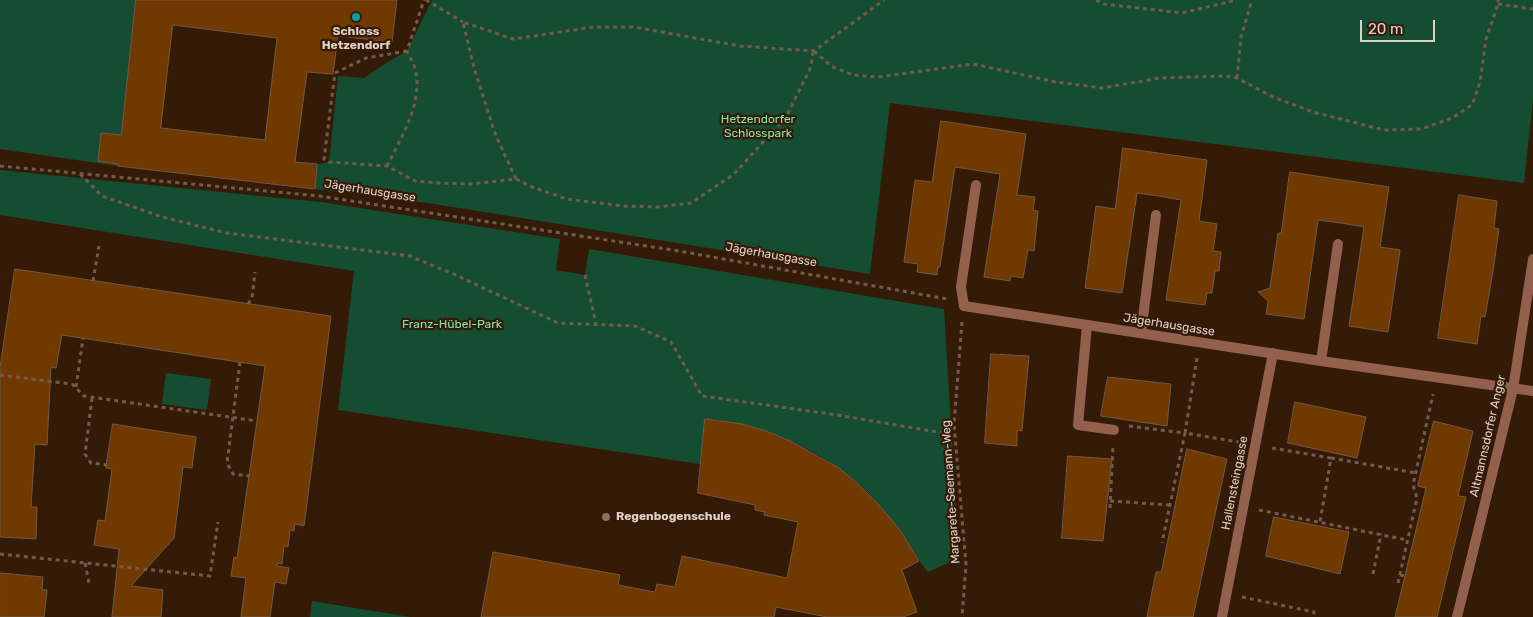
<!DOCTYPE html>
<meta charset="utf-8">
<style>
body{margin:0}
#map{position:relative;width:1533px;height:617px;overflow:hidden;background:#341b08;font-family:Rubik,sans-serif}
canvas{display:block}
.scale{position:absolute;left:1360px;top:20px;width:75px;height:22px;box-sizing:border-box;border:2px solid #e0cfc4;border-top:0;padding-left:6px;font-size:15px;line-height:18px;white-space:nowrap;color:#e0cfc4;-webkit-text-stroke:4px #341b08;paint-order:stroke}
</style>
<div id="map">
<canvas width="1533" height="617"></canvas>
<div class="scale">20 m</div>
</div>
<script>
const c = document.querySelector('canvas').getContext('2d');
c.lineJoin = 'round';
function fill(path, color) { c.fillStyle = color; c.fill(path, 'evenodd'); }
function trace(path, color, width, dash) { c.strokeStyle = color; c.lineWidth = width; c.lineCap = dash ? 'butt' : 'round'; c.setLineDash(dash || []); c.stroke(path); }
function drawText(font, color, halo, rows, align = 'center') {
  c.font = font + ' Rubik,sans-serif'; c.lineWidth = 4.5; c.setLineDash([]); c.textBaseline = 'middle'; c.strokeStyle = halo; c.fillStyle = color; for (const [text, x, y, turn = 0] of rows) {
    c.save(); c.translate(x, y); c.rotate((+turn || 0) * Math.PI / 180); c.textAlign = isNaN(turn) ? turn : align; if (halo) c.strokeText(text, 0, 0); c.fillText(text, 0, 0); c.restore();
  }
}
fill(new Path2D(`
 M 0,0 L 136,0 L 118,166 L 0,149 Z
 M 432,0 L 1533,0 L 1533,99 L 1524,183 L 890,103 L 870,274 L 428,203 L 315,189 L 317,164 L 329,162 L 338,76 L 364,78 L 386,63 L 407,51 Z
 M 0,170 L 321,202 L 560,239 L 556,270 L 585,275 L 589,249 L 944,309 L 959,558 L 928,572 C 916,558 909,542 898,528 C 886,513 874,498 860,485 C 821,450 757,422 705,419 L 700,464 L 338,410 L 354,271 L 0,215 Z
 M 166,373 L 211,379 L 207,410 L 162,404 Z
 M 312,601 L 410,617 L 310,617 Z`), '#154d32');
const building = new Path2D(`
 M 136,0 L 397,0 L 392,42 L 338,36 L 333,74 L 307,72 L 295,162 L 317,164 L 315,189 L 118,166 L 118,164 L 98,161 L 101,133 L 121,135 ZM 173,25 L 277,38 L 265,140 L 161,128 Z
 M 941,121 L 1026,134 L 1017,195 L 1035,197 L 1033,210 L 1038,211 L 1034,251 L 1028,250 L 1023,278 L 1011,276 L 1010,281 L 984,277 L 1000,174 L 955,167 L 940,267 L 938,267 L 937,275 L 917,272 L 918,264 L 904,262 L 915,180 L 932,182 Z
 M 1123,148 L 1207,160 L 1199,221 L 1217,224 L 1213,251 L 1221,252 L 1219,271 L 1215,271 L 1212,293 L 1207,293 L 1205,305 L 1166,300 L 1181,200 L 1159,196 L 1137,193 L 1122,293 L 1085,288 L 1096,206 L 1115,209 Z
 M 1290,172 L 1389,187 L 1380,247 L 1400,250 L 1388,332 L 1349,326 L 1364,227 L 1341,223 L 1318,220 L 1304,319 L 1266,314 L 1268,301 L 1258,292 L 1270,288 L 1278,233 L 1281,233 Z
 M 1459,195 L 1497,201 L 1494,228 L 1499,229 L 1493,271 L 1485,317 L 1481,316 L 1477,344 L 1438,338 Z
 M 15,269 L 331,316 L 304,526 L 295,524 L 294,531 L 290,530 L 288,547 L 284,546 L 282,564 L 277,563 L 277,566 L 289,568 L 286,584 L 275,582 L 270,617 L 241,617 L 246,578 L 231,576 L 234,557 L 237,558 L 265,366 L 62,335 L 56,368 L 51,367 L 47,445 L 35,444 L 31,507 L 37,507 L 36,539 L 0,537 L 0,368 Z
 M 991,354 L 1029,356 L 1022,431 L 1017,430 L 1017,446 L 985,443 Z
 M 1108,377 L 1171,384 L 1167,426 L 1101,416 Z
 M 1295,402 L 1366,417 L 1357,458 L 1288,443 Z
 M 705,419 L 742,424 L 766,431 L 790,441 L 839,468 L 859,485 L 878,504 L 900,530 L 919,561 L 902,570 L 917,612 L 903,617 L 827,617 L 776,607 L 774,617 L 481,617 L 493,552 L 620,575 L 618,585 L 655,592 L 657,584 L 675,587 L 682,556 L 787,578 L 798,522 L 764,515 L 765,512 L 755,510 L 755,505 L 698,493 Z
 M 1434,421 L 1473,431 L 1458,496 L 1466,497 L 1437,617 L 1395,617 L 1426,488 L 1418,486 Z
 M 113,424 L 196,437 L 192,468 L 183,467 L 174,538 L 131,586 L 163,590 L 161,617 L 112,617 L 119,549 L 94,545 L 98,520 L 105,521 L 112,469 L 106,468 Z
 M 1187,449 L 1227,459 L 1193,617 L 1147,617 L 1156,572 L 1161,572 Z
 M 1068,456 L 1112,459 L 1103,541 L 1062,538 Z
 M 1274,517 L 1349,532 L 1340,574 L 1266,556 Z
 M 0,573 L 43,577 L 42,590 L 47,590 L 44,617 L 0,617 Z`);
fill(building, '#703900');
trace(building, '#755844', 1);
trace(new Path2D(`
 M 426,0 L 463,22
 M 1096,0 L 1104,4 L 1182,13 L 1237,0
 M 1498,4 L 1533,9
 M 407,51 L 366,58 L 335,73 L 324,159 L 329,162 L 387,166 L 415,181 L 439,183 L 470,184 L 516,179 L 496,136 L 474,68 L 463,22 L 513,39 L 594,27 L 634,27 L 740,46 L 814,51 L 884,0
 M 814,51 L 831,66 L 853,75 L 878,77 L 973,64 L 1056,82 L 1102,88 L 1160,78 L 1225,76 L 1237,78 L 1273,97 L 1313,112 L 1384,130 L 1421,129 L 1452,118 L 1472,105 L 1480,82 L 1486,39 L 1498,4 L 1498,0
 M 1237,78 L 1241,37 L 1252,0
 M 0,166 L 319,196 L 679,251 L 947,299
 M 387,166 C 401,138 424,101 415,69 C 414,63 409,57 407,51 L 424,0
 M 80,174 L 102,196 L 162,217 L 227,233 L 410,256 L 458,276 L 558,323 L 635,326 L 671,342 L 702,396 L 837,415 L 955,435
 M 516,179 L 532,187 L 567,199 L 623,206 L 657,207 L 691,203 L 734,174 L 786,117 L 811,67 L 813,52
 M 585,275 L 596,324
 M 93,281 L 99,246
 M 248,304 L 252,298 L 255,272
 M 962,322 L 954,424 L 966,565 L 962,617
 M 1197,358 L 1185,433 L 1239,442
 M 240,362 L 227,463 L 233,474 L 250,476
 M 0,375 L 72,384 L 84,396 L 257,421
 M 76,387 L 83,338
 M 92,398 L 85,454 L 91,463 L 107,465
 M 1129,426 L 1185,433 L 1162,543
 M 1272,448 L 1331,458 L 1320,522
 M 1331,458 L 1416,473
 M 1110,501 L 1169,505
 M 1110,508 L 1113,446
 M 1259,510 L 1407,540
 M 0,554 L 210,576 L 218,522
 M 85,563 L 89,583
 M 1373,574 L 1381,534
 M 1400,575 L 1405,576
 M 1398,583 L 1417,498 L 1413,485 L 1433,394
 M 1242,597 L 1314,612 L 1313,617`), '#725b4b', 3, [4, 4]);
trace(new Path2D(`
 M 964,306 L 961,287 L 976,185
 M 1087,325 L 1078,425 L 1114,430
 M 1141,333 L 1156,215
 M 1321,361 L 1338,244`), '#93604e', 10);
trace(new Path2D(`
 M 964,306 L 1321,361 L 1533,391
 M 1222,617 L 1273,353
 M 1457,617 L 1513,389 L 1533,259`), '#93604e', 10);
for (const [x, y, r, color] of [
 [356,17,5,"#0f9aa8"],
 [606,517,5,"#8d6e63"]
]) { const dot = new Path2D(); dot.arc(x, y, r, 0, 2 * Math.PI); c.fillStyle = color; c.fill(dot); trace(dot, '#341b08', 2); }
drawText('bold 12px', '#e0cfc4', '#341b08', [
 ["Schloss",356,32],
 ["Hetzendorf",356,46],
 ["Regenbogenschule",616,517,"left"]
]);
drawText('12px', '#7ee9b0', '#341b08', [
 ["Hetzendorfer",758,120],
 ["Schlosspark",758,134],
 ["Franz-Hübel-Park",452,325]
]);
drawText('12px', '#e0cfc4', '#341b08', [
 ["Jägerhausgasse",370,191,9],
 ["Jägerhausgasse",771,255,10],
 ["Jägerhausgasse",1169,325,9],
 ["Altmannsdorfer Anger",1488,436,-77],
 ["Hallensteingasse",1235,483,-79],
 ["Margarete-Seemann-Weg",951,492,-94]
]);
</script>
